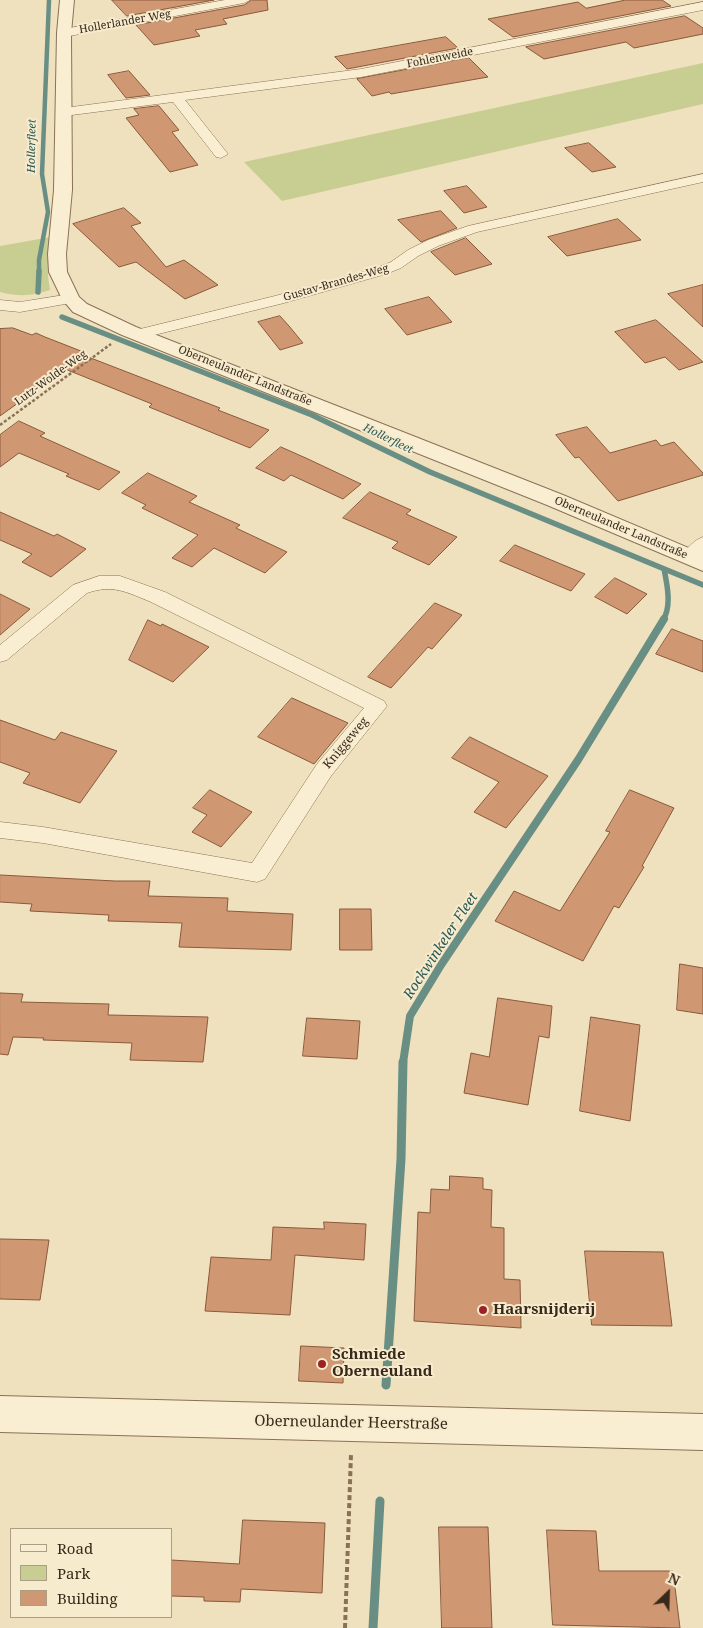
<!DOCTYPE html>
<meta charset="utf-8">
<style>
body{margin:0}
#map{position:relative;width:703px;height:1628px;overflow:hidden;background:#f0e1be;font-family:"Noto Serif",serif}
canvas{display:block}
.legend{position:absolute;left:10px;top:1528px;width:162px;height:90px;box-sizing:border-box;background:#f7ebce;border:1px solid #ab9d86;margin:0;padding:6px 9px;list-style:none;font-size:15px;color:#38291b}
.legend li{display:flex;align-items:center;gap:10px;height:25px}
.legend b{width:25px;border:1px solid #ab9d86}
.north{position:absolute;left:643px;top:1568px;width:50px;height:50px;-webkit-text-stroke:4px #f7ebce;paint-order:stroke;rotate:24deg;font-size:14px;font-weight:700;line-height:20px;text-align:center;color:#38291b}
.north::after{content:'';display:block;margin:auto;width:18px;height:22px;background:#38291b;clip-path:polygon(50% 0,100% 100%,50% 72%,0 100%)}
</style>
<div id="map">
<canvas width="703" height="1628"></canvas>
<ul class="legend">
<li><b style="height:6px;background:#faeed2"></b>Road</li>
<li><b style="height:14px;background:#c8ce92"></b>Park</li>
<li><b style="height:14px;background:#d09872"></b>Building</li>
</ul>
<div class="north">N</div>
</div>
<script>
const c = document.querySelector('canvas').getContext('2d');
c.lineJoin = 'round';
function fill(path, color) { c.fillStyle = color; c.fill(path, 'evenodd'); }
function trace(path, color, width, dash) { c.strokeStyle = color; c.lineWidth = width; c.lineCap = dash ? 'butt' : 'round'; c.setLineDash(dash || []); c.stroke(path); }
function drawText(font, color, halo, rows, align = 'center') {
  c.font = font + ' "Noto Serif",serif'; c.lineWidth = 4; c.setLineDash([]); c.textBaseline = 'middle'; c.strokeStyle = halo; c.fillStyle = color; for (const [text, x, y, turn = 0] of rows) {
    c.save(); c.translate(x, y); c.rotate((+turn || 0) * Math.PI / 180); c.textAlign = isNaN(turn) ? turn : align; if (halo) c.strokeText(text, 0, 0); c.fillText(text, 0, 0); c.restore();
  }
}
fill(new Path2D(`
 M 703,63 L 703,104 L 282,201 L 244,162 Z
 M 51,237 L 48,276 L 50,290 C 30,296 21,297 0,292 L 0,246 Z`), '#c8ce92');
trace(new Path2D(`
 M 39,273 L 39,260 L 48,212 L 42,174 L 49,0`), '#698f85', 4.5);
trace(new Path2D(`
 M 38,292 L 39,271
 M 62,317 L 312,415 L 430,472 L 703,585
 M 663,620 C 672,606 667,584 664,569`), '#698f85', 5.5);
trace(new Path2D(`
 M 403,1063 L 410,1016 L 441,965 L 578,760 L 664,619`), '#698f85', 8);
trace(new Path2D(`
 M 386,1385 L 401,1159 L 403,1062
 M 373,1628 L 380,1501`), '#698f85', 9);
const building = new Path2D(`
 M 112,0 L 214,0 L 127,16 Z
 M 252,0 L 267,0 L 268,10 L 223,19 L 227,24 L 195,30 L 200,36 L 154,45 L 136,25 L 244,5 Z
 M 626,0 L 662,0 L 671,6 L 513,37 L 488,19 L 578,2 L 586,8 Z
 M 685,16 L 703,28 L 703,34 L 634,48 L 626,42 L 544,59 L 526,47 Z
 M 446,37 L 458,48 L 347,69 L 335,57 Z
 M 469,58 L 488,77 L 391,94 L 389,92 L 372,96 L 357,79 Z
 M 129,71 L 150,95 L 126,98 L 108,75 Z
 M 159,106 L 179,130 L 172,132 L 198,165 L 170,172 L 126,118 L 139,115 L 134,109 Z
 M 589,143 L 616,167 L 592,172 L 565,148 Z
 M 467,186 L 487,207 L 464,213 L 444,191 Z
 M 124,208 L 141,223 L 131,226 L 166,267 L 184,260 L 218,285 L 185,299 L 136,262 L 119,267 L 73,224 Z
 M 441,211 L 457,228 L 421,242 L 398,220 Z
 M 618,219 L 641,240 L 567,256 L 548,237 Z
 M 466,238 L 492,264 L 455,275 L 431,252 Z
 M 703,285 L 703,327 L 668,294 Z
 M 429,297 L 452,322 L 407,335 L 385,309 Z
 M 280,316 L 289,326 L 303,343 L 280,350 L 258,322 Z
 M 656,320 L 703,362 L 679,370 L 665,357 L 645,363 L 615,332 Z
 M 13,328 L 32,335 L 36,333 L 45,337 L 86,353 L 83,355 L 220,408 L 218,410 L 269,430 L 250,448 L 149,407 L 152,404 L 65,369 L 0,416 L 0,329 Z
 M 19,421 L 45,433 L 40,436 L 120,472 L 99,490 L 66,476 L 69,474 L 19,453 L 0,467 L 0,435 Z
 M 587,427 L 610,453 L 656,440 L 661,446 L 674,442 L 703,473 L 703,475 L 618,501 L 579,457 L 575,458 L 556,435 Z
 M 281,447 L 308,459 L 361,484 L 343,499 L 291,475 L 284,481 L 256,468 Z
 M 148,473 L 197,496 L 189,502 L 240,525 L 236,528 L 287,552 L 265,573 L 214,548 L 192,567 L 172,558 L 198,535 L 142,508 L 146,505 L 122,493 Z
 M 370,492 L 411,510 L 406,514 L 457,537 L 429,565 L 392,548 L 398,542 L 343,518 Z
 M 0,512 L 54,536 L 57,534 L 86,549 L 51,577 L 22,562 L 32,554 L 0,540 Z
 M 515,545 L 585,574 L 571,591 L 500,561 Z
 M 615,578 L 647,594 L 627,614 L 595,597 Z
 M 0,594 L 30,609 L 0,635 Z
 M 435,603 L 462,615 L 432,649 L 428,647 L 391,688 L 368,677 Z
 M 148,620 L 161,626 L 162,624 L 209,647 L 173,682 L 129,660 Z
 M 672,629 L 703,641 L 703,672 L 656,654 Z
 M 292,698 L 348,723 L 314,764 L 258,737 Z
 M 0,720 L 55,740 L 61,732 L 117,751 L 80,803 L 23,783 L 30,773 L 0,762 Z
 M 470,737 L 548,776 L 506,828 L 474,812 L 499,782 L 452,758 Z
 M 210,790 L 252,812 L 221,847 L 192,832 L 207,815 L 193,808 Z
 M 630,790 L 674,808 L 642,866 L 644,867 L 619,908 L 614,906 L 583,961 L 495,921 L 514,891 L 560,911 L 610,832 L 606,831 Z
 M 0,875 L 115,881 L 150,881 L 148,896 L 228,898 L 227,911 L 293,914 L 291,950 L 179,947 L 182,923 L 108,921 L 109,915 L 30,911 L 32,904 L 0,902 Z
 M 340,909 L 371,909 L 372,950 L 340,950 Z
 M 680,964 L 703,968 L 703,1014 L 677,1010 Z
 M 0,993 L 23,994 L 21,1002 L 109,1004 L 108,1015 L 208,1017 L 203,1062 L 130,1060 L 132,1043 L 43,1040 L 44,1038 L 13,1037 L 8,1055 L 0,1054 Z
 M 498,998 L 552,1006 L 549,1038 L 539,1036 L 528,1105 L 464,1093 L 471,1053 L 489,1057 Z
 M 591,1017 L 640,1025 L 630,1121 L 580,1111 Z
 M 307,1018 L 360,1021 L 357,1059 L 303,1056 Z
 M 450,1176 L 483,1178 L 483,1189 L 492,1190 L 491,1227 L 504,1228 L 504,1279 L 520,1280 L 521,1328 L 414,1321 L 418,1212 L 430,1213 L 431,1189 L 449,1190 Z
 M 324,1222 L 366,1224 L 364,1260 L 295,1255 L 290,1315 L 205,1311 L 211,1257 L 271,1260 L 273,1227 L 324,1229 Z
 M 0,1239 L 49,1240 L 40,1300 L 0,1299 Z
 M 585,1251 L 663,1252 L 672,1326 L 592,1325 Z
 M 301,1346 L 344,1348 L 343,1383 L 299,1381 Z
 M 243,1520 L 325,1523 L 322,1593 L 241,1589 L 240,1602 L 204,1601 L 204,1597 L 171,1596 L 171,1560 L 239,1564 Z
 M 439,1527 L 488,1527 L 492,1628 L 442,1628 Z
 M 547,1530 L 596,1531 L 599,1571 L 673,1571 L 680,1628 L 553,1625 Z`);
fill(building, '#d09872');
trace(building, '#89593b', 1);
const minor = new Path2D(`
 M 225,0 L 250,0 L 244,3 L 64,37 L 58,33 L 64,29 Z
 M 703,2 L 703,10 L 361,77 L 185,100 L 228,154 L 221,158 L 216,157 L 173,102 L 64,116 L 58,112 L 64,108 L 361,69 Z
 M 703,174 L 703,182 L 477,232 L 438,246 L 418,256 L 401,268 L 386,274 L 284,303 L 138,339 L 132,337 L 130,334 L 132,331 L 275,296 L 376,268 L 391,262 L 408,250 L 428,240 L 468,226 Z
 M 71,294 L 76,296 L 79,299 L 76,302 L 20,312 L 0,310 L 0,300 L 20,302 Z
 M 703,537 L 703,554 C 697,561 693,564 684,561 L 681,557 C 686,549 694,540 703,537 Z
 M 99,576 L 120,576 L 165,592 L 384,701 L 387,706 L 331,776 L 265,879 L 257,882 L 43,843 L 0,838 L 0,822 L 43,827 L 252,863 L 317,764 L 364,708 L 151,602 C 126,592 113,584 87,593 L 7,660 L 0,662 L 0,645 L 73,585 Z`);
const tertiary = new Path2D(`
 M 60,0 L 74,0 L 71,33 L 72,190 L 66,254 L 67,272 L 79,297 L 87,304 L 136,327 L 563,495 L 703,554 L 703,571 L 547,505 L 122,335 L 73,312 L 62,299 L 49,272 L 48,254 L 54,190 L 57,33 Z
 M 0,1396 L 703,1414 L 703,1450 L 0,1432 Z`);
trace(minor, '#897156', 1);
trace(tertiary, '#897156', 2);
trace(new Path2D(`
 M 0,425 L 111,344`), '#897156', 2.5, [3, 2]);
trace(new Path2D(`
 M 345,1628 L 351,1454`), '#897156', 4, [5, 3]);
fill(minor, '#faeed2');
fill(tertiary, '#faeed2');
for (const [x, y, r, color] of [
 [483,1310,5,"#9b2325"],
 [322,1364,5,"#9b2325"]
]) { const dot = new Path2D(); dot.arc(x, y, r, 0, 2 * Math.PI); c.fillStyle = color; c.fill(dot); trace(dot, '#f7ebce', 2); }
drawText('11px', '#38291b', '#f7ebce', [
 ["Hollerlander Weg",125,22,-10],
 ["Fohlenweide",440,58,-11],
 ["Gustav-Brandes-Weg",336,283,-16],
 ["Oberneulander Landstraße",245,376,22],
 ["Lutz-Wolde-Weg",51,378,-36],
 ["Oberneulander Landstraße",621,528,23]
]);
drawText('italic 11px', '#2a5855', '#f7ebce', [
 ["Hollerfleet",32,146,-89],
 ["Hollerfleet",388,439,26]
]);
drawText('12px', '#38291b', '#f7ebce', [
 ["Kniggeweg",346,743,-50]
]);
drawText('italic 14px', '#2a5855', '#f7ebce', [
 ["Rockwinkeler Fleet",441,946,-57]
]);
drawText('bold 15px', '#38291b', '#f7ebce', [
 ["Haarsnijderij",493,1310],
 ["Schmiede",332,1355],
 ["Oberneuland",332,1372]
], 'left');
drawText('15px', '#38291b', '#f7ebce', [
 ["Oberneulander Heerstraße",351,1423,1]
]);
</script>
